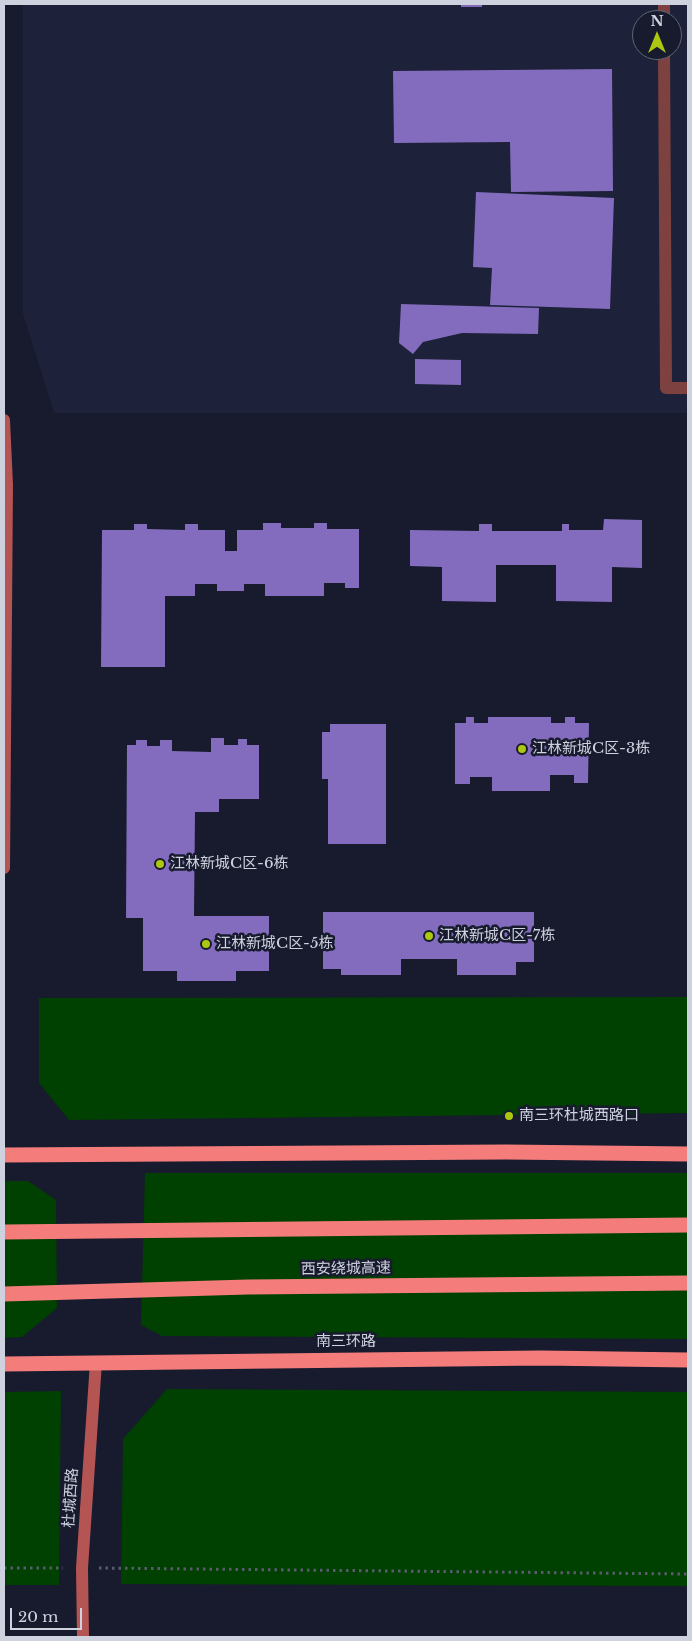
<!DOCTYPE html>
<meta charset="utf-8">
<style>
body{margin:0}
#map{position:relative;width:692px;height:1641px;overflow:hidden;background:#171b2d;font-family:"Libre Baskerville",serif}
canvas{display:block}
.frame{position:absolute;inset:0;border:5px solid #ced1de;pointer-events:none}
.north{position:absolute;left:632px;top:10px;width:50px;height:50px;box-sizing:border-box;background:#171b2d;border:1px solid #606474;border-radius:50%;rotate:0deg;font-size:14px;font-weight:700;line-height:20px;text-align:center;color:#ced1de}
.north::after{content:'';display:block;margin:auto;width:18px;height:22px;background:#adc610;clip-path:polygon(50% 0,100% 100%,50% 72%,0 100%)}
.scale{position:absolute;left:10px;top:1608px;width:72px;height:22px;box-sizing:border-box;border:2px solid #ced1de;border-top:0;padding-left:6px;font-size:15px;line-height:18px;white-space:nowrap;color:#ced1de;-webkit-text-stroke:4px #171b2d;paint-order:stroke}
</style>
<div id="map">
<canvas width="692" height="1641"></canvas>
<div class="frame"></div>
<div class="north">N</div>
<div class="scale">20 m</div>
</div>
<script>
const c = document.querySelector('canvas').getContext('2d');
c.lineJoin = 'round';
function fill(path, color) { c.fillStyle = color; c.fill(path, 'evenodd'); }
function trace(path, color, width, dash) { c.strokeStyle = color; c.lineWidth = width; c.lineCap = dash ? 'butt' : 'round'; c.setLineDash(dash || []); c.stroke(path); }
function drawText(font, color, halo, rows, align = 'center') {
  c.font = font + ' "Libre Baskerville","Noto Sans SC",serif'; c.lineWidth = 5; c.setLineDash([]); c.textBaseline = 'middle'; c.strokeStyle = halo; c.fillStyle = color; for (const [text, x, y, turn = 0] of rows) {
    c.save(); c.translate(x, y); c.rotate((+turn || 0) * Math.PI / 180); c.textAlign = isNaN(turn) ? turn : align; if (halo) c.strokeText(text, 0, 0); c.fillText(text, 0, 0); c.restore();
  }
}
fill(new Path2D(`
 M 23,4 L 688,4 L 688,413 L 54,413 L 23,314 ZM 642,20 L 672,20 L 672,50 L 642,50 Z`), '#1d2139');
fill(new Path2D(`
 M 688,997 L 688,1113 L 69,1120 L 39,1083 L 39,998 Z
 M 145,1173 L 688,1173 L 688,1339 L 162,1336 L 141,1325 Z
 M 4,1181 L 28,1181 L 56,1200 L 57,1308 L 22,1337 L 4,1338 Z
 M 167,1389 L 688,1392 L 688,1586 L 121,1584 L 123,1439 Z
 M 61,1391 L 59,1585 L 4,1585 L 4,1392 Z`), '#004000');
fill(new Path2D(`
 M 461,4 L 482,4 L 482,7 L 461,7 Z
 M 612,69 L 613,191 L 511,192 L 510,142 L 394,143 L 393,71 Z
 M 476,192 L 614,198 L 610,309 L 490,305 L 492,268 L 473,267 Z
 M 401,304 L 539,308 L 538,334 L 462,333 L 423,342 L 413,354 L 399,343 Z
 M 415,359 L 461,360 L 461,385 L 415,384 Z
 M 604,519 L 642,520 L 642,568 L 612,567 L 612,602 L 556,601 L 556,565 L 496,565 L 496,602 L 442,601 L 442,567 L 410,566 L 410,530 L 479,531 L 479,524 L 492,524 L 492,531 L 562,531 L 562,524 L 569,524 L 569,530 L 603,530 Z
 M 263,523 L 281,523 L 281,528 L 314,528 L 314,523 L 327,523 L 327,529 L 359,529 L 359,588 L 345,588 L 345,583 L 324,583 L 324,596 L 265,596 L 265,584 L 244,584 L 244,591 L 217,591 L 217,584 L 195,584 L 195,596 L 165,596 L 165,667 L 101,667 L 102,530 L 134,530 L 134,524 L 147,524 L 147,529 L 185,530 L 185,524 L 198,524 L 198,530 L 225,530 L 225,551 L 237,551 L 237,530 L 263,530 Z
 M 466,717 L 474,717 L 474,723 L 488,723 L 488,717 L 551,717 L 551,723 L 565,723 L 565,717 L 575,717 L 575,723 L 589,723 L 588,783 L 574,783 L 574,775 L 550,775 L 550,791 L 492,791 L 492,777 L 470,777 L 470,784 L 455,784 L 455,723 L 466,723 Z
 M 330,724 L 386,724 L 386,844 L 328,844 L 328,779 L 322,779 L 322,732 L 330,732 Z
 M 211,738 L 224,738 L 224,745 L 238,745 L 238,739 L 247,739 L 247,745 L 259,745 L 259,799 L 219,799 L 219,812 L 195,812 L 194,916 L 269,916 L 269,971 L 236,971 L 236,981 L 177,981 L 177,971 L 143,971 L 143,918 L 126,918 L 127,745 L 136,745 L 136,740 L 147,740 L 147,746 L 160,746 L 160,740 L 172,740 L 172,751 L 211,752 Z
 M 323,912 L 534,912 L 534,962 L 516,962 L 516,975 L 457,975 L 457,959 L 401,959 L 401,975 L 341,975 L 341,969 L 323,969 Z`), '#836cbd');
trace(new Path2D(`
 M 4,1568 L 63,1568
 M 99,1568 L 688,1574`), '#585c6c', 3, [2.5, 4]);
trace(new Path2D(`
 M 664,4 L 664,20
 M 664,50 L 666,388 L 688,388`), '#7d4240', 12);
trace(new Path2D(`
 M 4,420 L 7,485 L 4,868
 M 83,1637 L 82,1568 L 96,1362`), '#b45453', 12);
trace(new Path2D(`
 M 4,1155 L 506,1152 L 688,1154
 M 4,1232 L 688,1225
 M 4,1294 L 248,1287 L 688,1283
 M 4,1364 L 541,1358 L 688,1360`), '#f47d7b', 15);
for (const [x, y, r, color] of [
 [522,749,5,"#adc610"],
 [160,864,5,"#adc610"],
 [429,936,5,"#adc610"],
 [206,944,5,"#adc610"],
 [509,1116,5,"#adc610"]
]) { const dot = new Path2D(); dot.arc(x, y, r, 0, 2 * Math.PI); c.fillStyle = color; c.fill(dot); trace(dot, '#171b2d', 2); }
drawText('15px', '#ced1de', '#171b2d', [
 ["江林新城C区-3栋",532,749],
 ["江林新城C区-6栋",170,864],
 ["江林新城C区-7栋",439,936],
 ["江林新城C区-5栋",216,944],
 ["南三环杜城西路口",519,1116]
], 'left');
drawText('15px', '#ced1de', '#171b2d', [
 ["西安绕城高速",346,1269,-1],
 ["南三环路",346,1342],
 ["杜城西路",71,1498,-86]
]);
</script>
